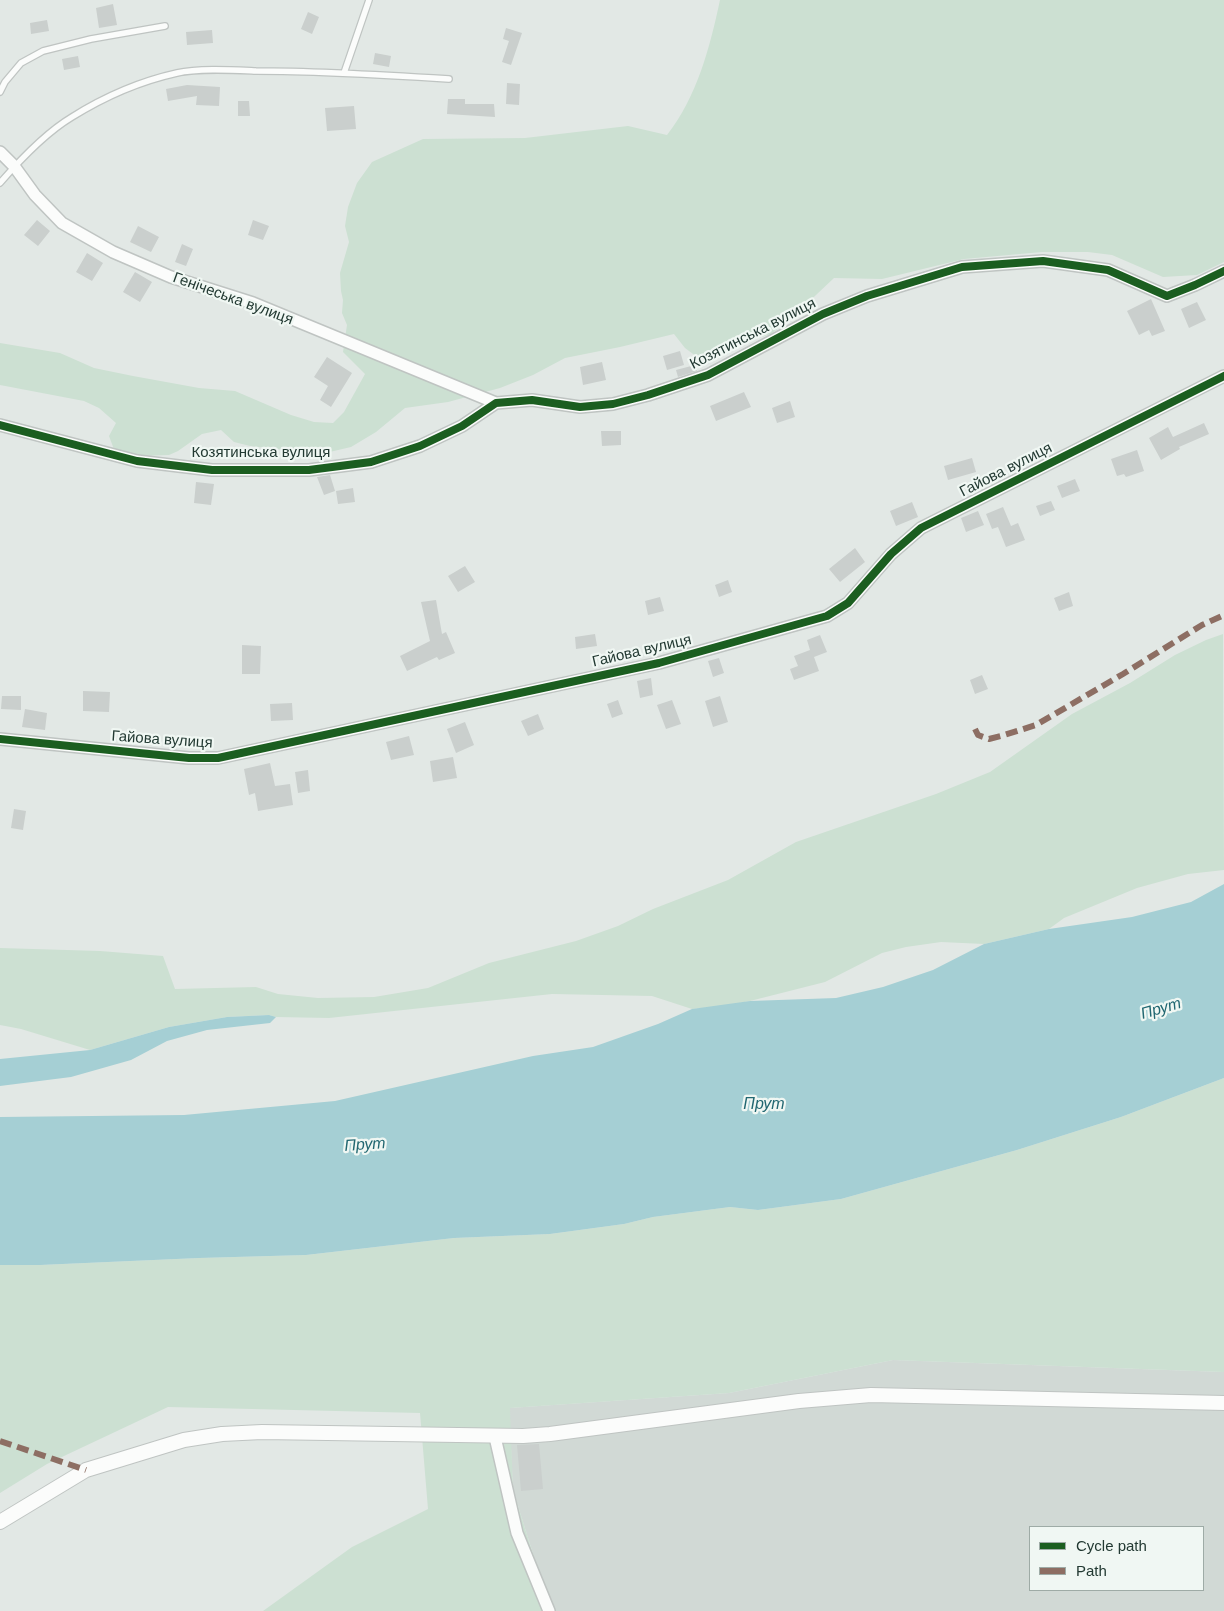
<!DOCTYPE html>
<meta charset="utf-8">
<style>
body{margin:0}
#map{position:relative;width:1224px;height:1611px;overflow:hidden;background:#e2e8e5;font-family:Arial,sans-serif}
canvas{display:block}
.legend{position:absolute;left:1029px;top:1526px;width:175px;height:65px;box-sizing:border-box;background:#f0f7f3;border:1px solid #9eaba6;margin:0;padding:6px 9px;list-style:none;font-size:15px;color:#223932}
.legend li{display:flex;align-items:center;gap:10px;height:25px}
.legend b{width:25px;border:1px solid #9eaba6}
</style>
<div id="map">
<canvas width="1224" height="1611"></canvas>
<ul class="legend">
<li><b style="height:6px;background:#1b5e20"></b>Cycle path</li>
<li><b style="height:6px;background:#8d6e63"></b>Path</li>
</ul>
</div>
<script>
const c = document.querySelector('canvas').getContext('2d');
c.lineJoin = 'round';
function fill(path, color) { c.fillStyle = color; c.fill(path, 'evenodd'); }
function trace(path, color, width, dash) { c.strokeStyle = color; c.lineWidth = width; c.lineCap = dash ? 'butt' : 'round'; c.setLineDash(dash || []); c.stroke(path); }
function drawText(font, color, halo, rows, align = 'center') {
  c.font = font + ' Arial,sans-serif'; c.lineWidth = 4.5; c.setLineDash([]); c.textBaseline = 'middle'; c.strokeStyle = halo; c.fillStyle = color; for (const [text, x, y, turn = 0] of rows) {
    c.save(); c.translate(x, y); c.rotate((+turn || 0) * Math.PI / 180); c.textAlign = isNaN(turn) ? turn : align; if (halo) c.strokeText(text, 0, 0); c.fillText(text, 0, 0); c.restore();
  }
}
fill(new Path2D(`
 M 893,1360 L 1224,1372 L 1224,1611 L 551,1611 L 513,1490 L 509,1408 L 729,1393 ZM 1030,1527 L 1203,1527 L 1203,1590 L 1030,1590 Z`), '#d1d9d5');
fill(new Path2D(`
 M 720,0 L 1224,0 L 1224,262 L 1197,275 L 1163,277 L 1112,255 L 1088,252 L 1042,252 L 964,259 L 882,279 L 834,278 L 798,312 L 771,334 L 735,345 L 716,355 L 701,360 L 685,348 L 674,334 L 620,347 L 565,358 L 533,375 L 500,388 L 448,402 L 405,408 L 376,432 L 351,447 L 321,454 L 250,446 L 234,442 L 221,430 L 202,434 L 178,451 L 169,455 L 140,456 L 115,452 L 109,436 L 116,423 L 99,408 L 84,401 L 0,385 L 0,343 L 60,353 L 94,368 L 133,376 L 199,388 L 235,391 L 291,415 L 314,422 L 333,423 L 344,412 L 365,374 L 343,352 L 347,325 L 342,313 L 343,300 L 341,291 L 340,273 L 349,242 L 345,226 L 348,207 L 357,183 L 372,162 L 423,139 L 525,138 L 628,126 L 667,135 C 697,97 710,47 720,0 Z
 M 1223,634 L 1224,870 L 1188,874 L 1137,888 L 1064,918 L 1049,929 L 984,944 L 941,942 L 906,947 L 882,953 L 825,982 L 750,1001 L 725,1006 L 692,1009 L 652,996 L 552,994 L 329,1018 L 276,1017 L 269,1015 L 227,1017 L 169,1027 L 90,1050 L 21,1029 L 0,1025 L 0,948 L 100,951 L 163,956 L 175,989 L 256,987 L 278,994 L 318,998 L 374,997 L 428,988 L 489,963 L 576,941 L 618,926 L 653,909 L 728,880 L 796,842 L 936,794 L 990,772 L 1072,714 L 1130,683 L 1175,655 L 1206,640 Z
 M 1224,1078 L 1224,1372 L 893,1360 L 729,1393 L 510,1408 L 513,1490 L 551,1611 L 263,1611 L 352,1547 L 428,1509 L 420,1413 L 168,1407 L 47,1464 L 0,1493 L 0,1265 L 40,1265 L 199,1258 L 306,1255 L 454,1238 L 550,1234 L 624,1224 L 653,1217 L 730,1207 L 758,1210 L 841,1199 L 1017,1150 L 1121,1117 Z`), '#cce0d2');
fill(new Path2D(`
 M 1224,884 L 1224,1078 L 1121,1117 L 1017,1150 L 841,1199 L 758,1210 L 730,1207 L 653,1217 L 624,1224 L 550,1234 L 454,1238 L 306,1255 L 199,1258 L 40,1265 L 0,1265 L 0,1117 L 184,1115 L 335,1101 L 533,1056 L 593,1047 L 658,1024 L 692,1009 L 750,1001 L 836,998 L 883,987 L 933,970 L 984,944 L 1049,929 L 1132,917 L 1191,902 Z
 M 269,1015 L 276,1017 L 270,1023 L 207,1030 L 167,1041 L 131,1060 L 71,1077 L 0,1086 L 0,1059 L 90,1050 L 169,1027 L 227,1017 Z`), '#a5cfd4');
fill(new Path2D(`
 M 113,4 L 117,25 L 99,28 L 96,8 Z
 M 308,12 L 319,17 L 312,34 L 301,29 Z
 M 47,20 L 49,31 L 31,34 L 30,23 Z
 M 506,28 L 522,33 L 511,65 L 502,62 L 509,41 L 503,39 Z
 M 212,30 L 213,43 L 187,45 L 186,32 Z
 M 375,53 L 391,56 L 389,67 L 373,64 Z
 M 78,56 L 80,67 L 64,70 L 62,59 Z
 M 507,83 L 520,84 L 519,105 L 506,104 Z
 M 187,85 L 220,87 L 219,106 L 196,105 L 197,96 L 168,101 L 166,89 Z
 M 448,99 L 465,99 L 465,104 L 494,104 L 495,117 L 447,114 Z
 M 238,101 L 249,101 L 250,116 L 238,116 Z
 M 354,106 L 356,129 L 327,131 L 325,108 Z
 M 37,220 L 50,231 L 38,246 L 24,235 Z
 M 253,220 L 269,226 L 263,240 L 248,235 Z
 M 138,226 L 159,237 L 151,252 L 130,242 Z
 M 182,244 L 193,249 L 186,266 L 175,262 Z
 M 87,253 L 103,263 L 92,281 L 76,272 Z
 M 135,272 L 152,282 L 140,302 L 123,292 Z
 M 1151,299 L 1165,331 L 1152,336 L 1149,330 L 1139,335 L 1127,311 Z
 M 1197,302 L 1206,320 L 1189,328 L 1181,309 Z
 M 680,351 L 684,365 L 667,370 L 663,356 Z
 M 327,357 L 352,373 L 331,407 L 320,400 L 328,386 L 314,377 Z
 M 602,362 L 606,380 L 583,385 L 580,367 Z
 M 695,365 L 697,371 L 678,377 L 676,370 Z
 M 744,392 L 751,407 L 716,421 L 710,406 Z
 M 790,401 L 795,417 L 777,423 L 772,408 Z
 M 1204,423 L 1209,434 L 1179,447 L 1180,449 L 1161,460 L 1149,438 L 1168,427 L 1173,437 Z
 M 601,431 L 621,431 L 621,445 L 602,446 Z
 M 1137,450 L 1144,471 L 1126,477 L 1124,474 L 1117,476 L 1111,459 Z
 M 972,458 L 976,472 L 948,480 L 944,466 Z
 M 330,475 L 335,491 L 324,495 L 317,477 Z
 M 1075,479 L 1080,491 L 1062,498 L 1057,486 Z
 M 196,482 L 214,484 L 211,505 L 194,503 Z
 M 353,488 L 355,502 L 338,504 L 336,491 Z
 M 1051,501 L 1055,510 L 1040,516 L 1036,506 Z
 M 912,502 L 918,517 L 896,526 L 890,511 Z
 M 1003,507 L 1011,526 L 1018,523 L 1025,540 L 1006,547 L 998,527 L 992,529 L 986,514 Z
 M 978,511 L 984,525 L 966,532 L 961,518 Z
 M 855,548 L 865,562 L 840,582 L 829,569 Z
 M 465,566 L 475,582 L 458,592 L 448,576 Z
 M 728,580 L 732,592 L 719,597 L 715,585 Z
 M 1069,592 L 1073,606 L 1059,611 L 1054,598 Z
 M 660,597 L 664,611 L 648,615 L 645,601 Z
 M 436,600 L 442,634 L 446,632 L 455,653 L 439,660 L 437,657 L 407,671 L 400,656 L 430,641 L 421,602 Z
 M 595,634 L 597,646 L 576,649 L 575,637 Z
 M 820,635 L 827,652 L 814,657 L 819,671 L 794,680 L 790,669 L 798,666 L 794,656 L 810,650 L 807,640 Z
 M 242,645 L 261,646 L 260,674 L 242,674 Z
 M 719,658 L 724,673 L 713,677 L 708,661 Z
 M 982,675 L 988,689 L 975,694 L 970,680 Z
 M 651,678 L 653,695 L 640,698 L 637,681 Z
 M 83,691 L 110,692 L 109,712 L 83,711 Z
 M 2,696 L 21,696 L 21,710 L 1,709 Z
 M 720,696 L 728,722 L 713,727 L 705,701 Z
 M 618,700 L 623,714 L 612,718 L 607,704 Z
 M 672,700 L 681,724 L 666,729 L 657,705 Z
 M 292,703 L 293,720 L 271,721 L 270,704 Z
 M 25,709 L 47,713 L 45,730 L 22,727 Z
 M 538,714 L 544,729 L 528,736 L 521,721 Z
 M 465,722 L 474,745 L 456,753 L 447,729 Z
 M 409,736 L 414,755 L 391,760 L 386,742 Z
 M 453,757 L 457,778 L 433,782 L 430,761 Z
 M 270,763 L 275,786 L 290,784 L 293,805 L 258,811 L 255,793 L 249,795 L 244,769 Z
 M 308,770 L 310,791 L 298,793 L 295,772 Z
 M 14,809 L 26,811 L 23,830 L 11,828 Z
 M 539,1444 L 543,1489 L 521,1491 L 517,1445 Z`), '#cacfcd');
const service = new Path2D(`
 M 344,73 L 369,0
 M 0,92 L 5,82 L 21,63 L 43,51 L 91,39 L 165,26
 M 0,183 C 19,161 47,132 72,117 C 104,97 141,81 177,73 C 198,68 233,70 256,71 C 321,71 385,75 449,79`);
const minor = new Path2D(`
 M 0,152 L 14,166 L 35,195 L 62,223 L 113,252 L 171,277 L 253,303 L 496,403
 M 0,425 L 137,461 L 212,470 L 309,470 L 371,462 L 420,446 L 462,426 L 496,403 L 532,400 L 580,407 L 613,404 L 648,395 L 708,375 L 823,314 L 867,296 L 962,267 L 1043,261 L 1108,270 L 1167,296 L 1195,285 L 1224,271
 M 0,739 L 189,758 L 218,758 L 659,663 L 827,616 L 848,603 L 891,554 L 921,528 L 1224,376
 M 495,1437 L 517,1533 L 549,1611`);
const tertiary = new Path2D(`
 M 0,1522 L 86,1470 L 184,1440 L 222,1434 L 262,1432 L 523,1436 L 550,1434 L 799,1401 L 871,1395 L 1224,1403`);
trace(service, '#bfc4c2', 8);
trace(minor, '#bfc4c2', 14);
trace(tertiary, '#bfc4c2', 16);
trace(service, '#fbfcfb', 5.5);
trace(minor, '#fbfcfb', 11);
trace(tertiary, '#fbfcfb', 14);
trace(new Path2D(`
 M 975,729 L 978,735 L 989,739 L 1001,736 L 1036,725 L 1123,674 L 1202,625 L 1224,615
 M 0,1441 L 86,1470`), '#8d6e63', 6, [12, 6]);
trace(new Path2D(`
 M 0,425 L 137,461 L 212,470 L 309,470 L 371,462 L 420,446 L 462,426 L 496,403 L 532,400 L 580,407 L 613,404 L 648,395 L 708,375 L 823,314 L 867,296 L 962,267 L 1043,261 L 1108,270 L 1167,296 L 1195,285 L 1224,271
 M 0,739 L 189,758 L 218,758 L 659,663 L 827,616 L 848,603 L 891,554 L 921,528 L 1224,376`), '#1b5e20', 8);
drawText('15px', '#223932', '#f0f7f3', [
 ["Генічеська вулиця",233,299,20],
 ["Козятинська вулиця",753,334,-27],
 ["Козятинська вулиця",261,453],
 ["Гайова вулиця",1006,470,-27],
 ["Гайова вулиця",642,651,-13],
 ["Гайова вулиця",162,740,4]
]);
drawText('italic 16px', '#216771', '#f0f7f3', [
 ["Прут",1161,1009,-16],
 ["Прут",764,1105],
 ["Прут",365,1145,-4]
]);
</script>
